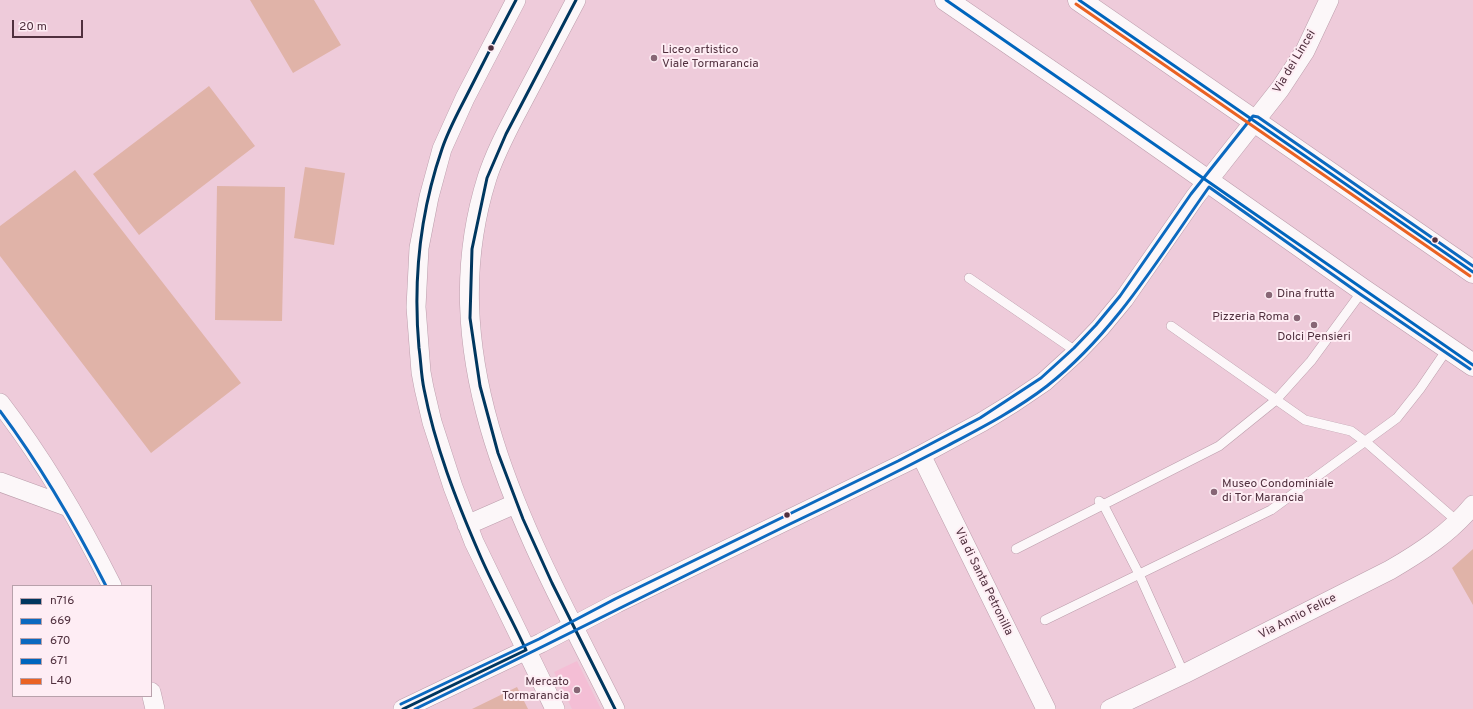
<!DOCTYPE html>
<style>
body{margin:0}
#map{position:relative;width:1473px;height:709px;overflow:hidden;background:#eecbda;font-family:Overpass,sans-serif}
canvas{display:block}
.legend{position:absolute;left:12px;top:585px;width:140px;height:112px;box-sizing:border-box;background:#feedf4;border:1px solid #b8a1ab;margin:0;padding:5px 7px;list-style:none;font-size:12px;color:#50303e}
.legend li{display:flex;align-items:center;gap:8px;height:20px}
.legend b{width:20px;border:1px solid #b8a1ab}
.scale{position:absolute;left:12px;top:20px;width:71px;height:18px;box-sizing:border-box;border:2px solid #50303e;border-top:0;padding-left:5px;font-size:12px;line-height:14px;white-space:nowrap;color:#50303e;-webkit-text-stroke:3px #feedf4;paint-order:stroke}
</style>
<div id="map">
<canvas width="1473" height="709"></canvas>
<ul class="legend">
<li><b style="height:5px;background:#00365f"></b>n716</li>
<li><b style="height:5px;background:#0c69bf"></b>669</li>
<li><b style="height:5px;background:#0c69bf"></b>670</li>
<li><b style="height:5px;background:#0065bd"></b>671</li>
<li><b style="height:5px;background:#ea6223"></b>L40</li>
</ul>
<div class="scale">20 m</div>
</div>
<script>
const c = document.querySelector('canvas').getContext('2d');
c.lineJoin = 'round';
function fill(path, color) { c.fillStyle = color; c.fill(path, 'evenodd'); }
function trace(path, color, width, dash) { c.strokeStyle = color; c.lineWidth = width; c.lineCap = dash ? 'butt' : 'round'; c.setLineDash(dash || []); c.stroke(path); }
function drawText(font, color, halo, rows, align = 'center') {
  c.font = font + ' Overpass,sans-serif'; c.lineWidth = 4; c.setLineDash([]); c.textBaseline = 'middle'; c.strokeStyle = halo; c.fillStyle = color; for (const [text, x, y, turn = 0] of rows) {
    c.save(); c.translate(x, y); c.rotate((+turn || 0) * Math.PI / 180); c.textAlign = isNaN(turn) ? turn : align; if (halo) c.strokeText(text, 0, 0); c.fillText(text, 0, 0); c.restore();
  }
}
fill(new Path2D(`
 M 577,661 L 601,709 L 572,709 L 554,672 Z`), '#f4bed5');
fill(new Path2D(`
 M 250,0 L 314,0 L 341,45 L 293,73 Z
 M 209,86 L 255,146 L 139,235 L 93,174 Z
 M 305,167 L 345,173 L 334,245 L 294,238 Z
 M 75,170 L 241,383 L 151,453 L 0,256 L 0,226 Z
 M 217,186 L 285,187 L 282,321 L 215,320 Z
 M 1473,549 L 1473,605 L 1452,568 Z
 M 517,687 L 528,709 L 472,709 Z`), '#e0b3a8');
const lane = new Path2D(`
 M 969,278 L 1077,352
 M 1171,326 L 1305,420 L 1351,431 L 1366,442 L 1458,522
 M 1099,501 L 1103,504 L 1139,574 L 1184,674
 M 1016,549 L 1219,446 L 1276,400 L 1311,361 L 1363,290
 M 1045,620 L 1271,510 L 1397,418 L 1420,389 L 1448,348`);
const street = new Path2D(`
 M 516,0 L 465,98 L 442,149 L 429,197 L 419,248 L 416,307 L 421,372 L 424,388 L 432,422 L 453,487 L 474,542 L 555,709
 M 576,0 C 557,36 538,72 519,108 C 507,131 495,153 487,178 C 427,369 533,544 615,709
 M 0,403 C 44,460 80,522 112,586
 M 921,455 L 1046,709
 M 0,482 L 69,507
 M 467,525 L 515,504
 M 151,692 L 155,709
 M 403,709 L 541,643 L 617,603 L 921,455 L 982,422 L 1013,403 L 1044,382 L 1077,352 L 1100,328 L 1124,299 L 1195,197 L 1280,89 L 1305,51 L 1329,0
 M 1110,709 L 1184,674 L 1390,570 C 1421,552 1450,533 1473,505`);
const secondary = new Path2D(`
 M 946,0 L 1095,102 L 1363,290 L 1473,365
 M 1079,0 L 1473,272`);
trace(lane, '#bb9dab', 10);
trace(street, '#bb9dab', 20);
trace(secondary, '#bb9dab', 23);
trace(lane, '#fcf7f9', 9);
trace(street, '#fcf7f9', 19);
trace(secondary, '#fcf7f9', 22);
trace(new Path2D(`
 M 576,0 L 506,134 L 487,178 L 472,249 L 470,318 L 480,386 L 498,453 L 523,519 L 552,583 L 615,709
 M 403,709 L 526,650 C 511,617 493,586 479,553 C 456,500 435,446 424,389 C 421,375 421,361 419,348 C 413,281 420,213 442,149 C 449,128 460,109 470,89 C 485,59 500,30 516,0`), '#00365f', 3);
trace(new Path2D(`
 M 0,411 C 41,466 75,525 106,586
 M 415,709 C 540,649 665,585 790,524 C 843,499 895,473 947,446 C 981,428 1016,410 1047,386 C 1115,333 1160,256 1209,187 L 1360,294 L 1470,369`), '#0c69bf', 3);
trace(new Path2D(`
 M 401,704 L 539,639 L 615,599 L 898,461 L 980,418 L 1041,378 L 1074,348 L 1096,325 L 1120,296 L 1191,194 L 1253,116 L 1258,117 L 1473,266`), '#0c69bf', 3);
trace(new Path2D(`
 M 946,0 L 1473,365
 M 1079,0 L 1473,272`), '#0065bd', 3);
trace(new Path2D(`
 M 1076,4 L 1470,276`), '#ea6223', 3);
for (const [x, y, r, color] of [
 [491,48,3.5,"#50303e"],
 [654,58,4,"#876675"],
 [1435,240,3.5,"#50303e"],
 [1269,295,4,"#876675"],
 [1297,318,4,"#876675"],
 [1314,325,4,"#876675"],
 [1214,492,4,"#876675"],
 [787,515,3.5,"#50303e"],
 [577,690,4,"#876675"]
]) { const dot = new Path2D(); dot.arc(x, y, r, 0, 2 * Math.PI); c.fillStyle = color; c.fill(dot); trace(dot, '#feedf4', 1.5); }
drawText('12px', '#50303e', '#feedf4', [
 ["Liceo artistico",662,51],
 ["Viale Tormarancia",662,65],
 ["Dina frutta",1277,295],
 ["Pizzeria Roma",1289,318,"right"],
 ["Dolci Pensieri",1314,338,"center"],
 ["Museo Condominiale",1222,485],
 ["di Tor Marancia",1222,499],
 ["Mercato",569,683,"right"],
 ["Tormarancia",569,697,"right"]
], 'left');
drawText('12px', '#50303e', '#feedf4', [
 ["Via dei Lincei",1295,62,-59],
 ["Via di Santa Petronilla",983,582,64],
 ["Via Annio Felice",1298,617,-27]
]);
</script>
